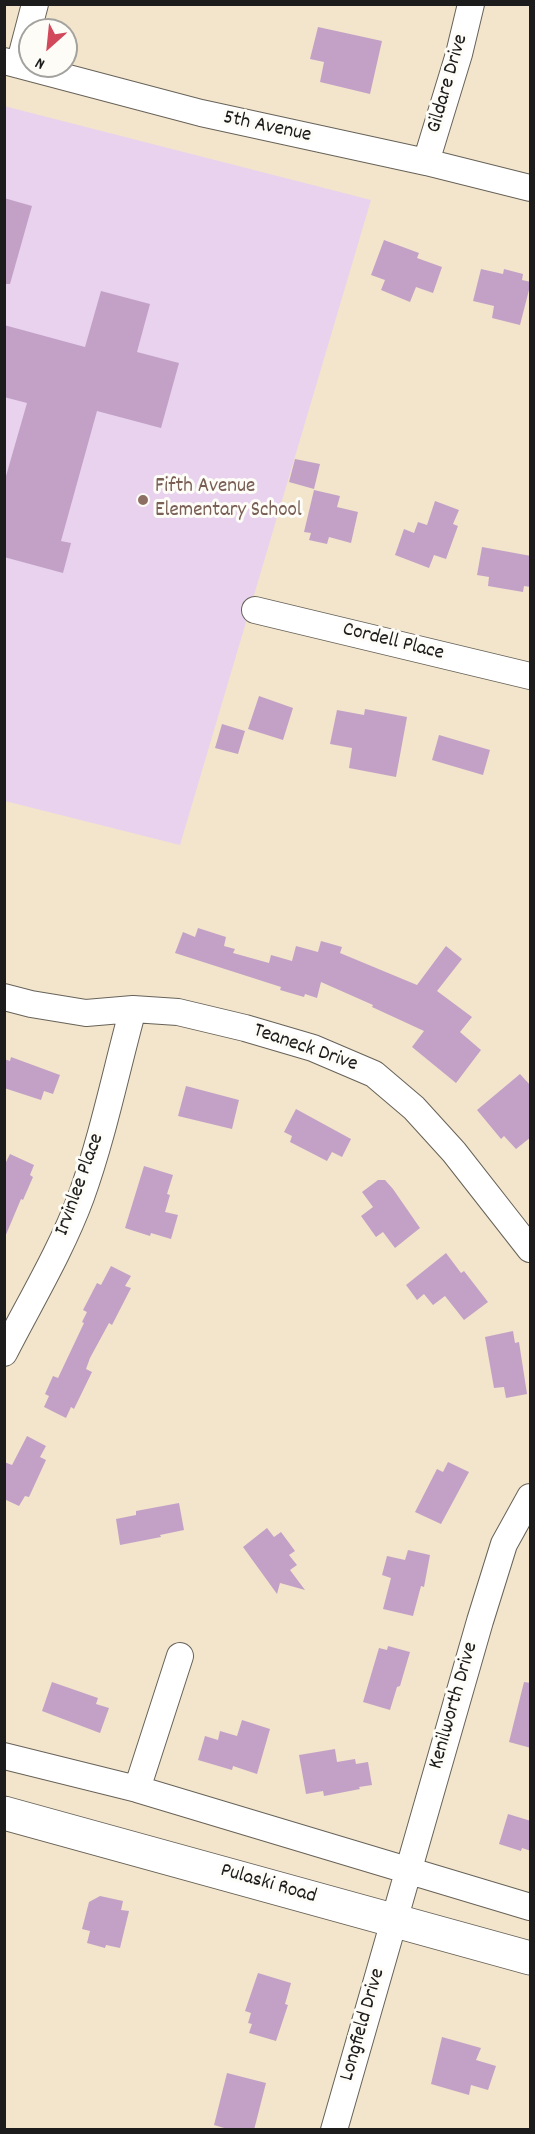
<!DOCTYPE html>
<style>
body{margin:0}
#map{position:relative;width:535px;height:2134px;overflow:hidden;background:#f2e5cb;font-family:Dekko,sans-serif}
canvas{display:block}
.frame{position:absolute;inset:0;border:6px solid #1c1c1c;pointer-events:none}
.north{position:absolute;left:18px;top:18px;width:60px;height:60px;box-sizing:border-box;background:#fdfcf7;border:2px solid #a3a29f;border-radius:50%;rotate:207deg;font-size:16px;font-weight:700;line-height:24px;text-align:center;color:#1c1c1c}
.north::after{content:'';display:block;margin:auto;width:21px;height:27px;background:#d1495b;clip-path:polygon(50% 0,100% 100%,50% 72%,0 100%)}
</style>
<div id="map">
<canvas width="535" height="2134"></canvas>
<div class="frame"></div>
<div class="north">N</div>
</div>
<script>
const c = document.querySelector('canvas').getContext('2d');
c.lineJoin = 'round';
function fill(path, color) { c.fillStyle = color; c.fill(path, 'evenodd'); }
function trace(path, color, width, dash) { c.strokeStyle = color; c.lineWidth = width; c.lineCap = dash ? 'butt' : 'round'; c.setLineDash(dash || []); c.stroke(path); }
function drawText(font, color, halo, rows, align = 'center') {
  c.font = font + ' Dekko,sans-serif'; c.lineWidth = 6; c.setLineDash([]); c.textBaseline = 'middle'; c.strokeStyle = halo; c.fillStyle = color; for (const [text, x, y, turn = 0] of rows) {
    c.save(); c.translate(x, y); c.rotate((+turn || 0) * Math.PI / 180); c.textAlign = isNaN(turn) ? turn : align; if (halo) c.strokeText(text, 0, 0); c.fillText(text, 0, 0); c.restore();
  }
}
fill(new Path2D(`
 M 4,106 L 371,200 L 180,845 L 5,801 Z`), '#e8d2ee');
fill(new Path2D(`
 M 318,27 L 382,41 L 370,94 L 320,82 L 324,62 L 310,59 Z
 M 4,198 L 32,206 L 10,284 L 4,284 Z
 M 384,240 L 419,253 L 417,258 L 442,267 L 433,293 L 416,287 L 410,302 L 381,290 L 385,280 L 371,275 Z
 M 481,269 L 503,274 L 504,269 L 523,274 L 522,280 L 531,282 L 520,325 L 492,318 L 494,306 L 473,301 Z
 M 101,291 L 150,304 L 137,352 L 179,363 L 161,428 L 97,411 L 61,541 L 71,543 L 63,573 L 4,557 L 4,483 L 27,403 L 4,397 L 4,325 L 85,347 Z
 M 295,459 L 320,464 L 314,489 L 289,482 Z
 M 314,490 L 340,496 L 337,507 L 358,512 L 351,543 L 329,537 L 327,544 L 309,540 L 311,533 L 304,532 Z
 M 435,501 L 459,510 L 453,524 L 458,526 L 446,559 L 434,555 L 429,568 L 395,555 L 404,529 L 414,533 L 418,522 L 427,525 Z
 M 482,547 L 531,556 L 531,587 L 524,586 L 523,592 L 488,586 L 489,577 L 477,575 Z
 M 259,696 L 293,708 L 283,740 L 248,729 Z
 M 365,709 L 407,717 L 396,777 L 349,768 L 352,748 L 330,744 L 337,710 L 364,715 Z
 M 222,724 L 245,731 L 238,754 L 215,748 Z
 M 439,735 L 490,750 L 483,775 L 432,760 Z
 M 198,928 L 226,937 L 224,946 L 235,949 L 233,953 L 269,963 L 271,955 L 292,961 L 296,946 L 318,952 L 321,941 L 342,947 L 340,953 L 417,985 L 446,946 L 462,959 L 437,991 L 472,1017 L 460,1032 L 481,1050 L 456,1083 L 412,1047 L 424,1031 L 372,1007 L 373,1005 L 321,982 L 317,998 L 305,994 L 304,997 L 280,990 L 281,987 L 175,953 L 183,932 L 195,937 Z
 M 11,1057 L 60,1075 L 53,1094 L 44,1091 L 41,1100 L 4,1088 L 4,1059 L 10,1061 Z
 M 520,1074 L 531,1086 L 531,1137 L 516,1149 L 504,1136 L 501,1139 L 477,1110 Z
 M 186,1086 L 239,1100 L 232,1129 L 178,1116 Z
 M 296,1109 L 351,1139 L 342,1157 L 332,1152 L 327,1161 L 290,1142 L 292,1136 L 284,1132 Z
 M 10,1154 L 34,1165 L 30,1175 L 33,1177 L 23,1200 L 21,1199 L 5,1237 L 4,1166 Z
 M 144,1166 L 173,1175 L 167,1194 L 170,1195 L 165,1212 L 178,1215 L 171,1239 L 151,1233 L 150,1236 L 125,1228 Z
 M 378,1180 L 385,1180 L 393,1189 L 420,1228 L 395,1248 L 383,1232 L 376,1237 L 361,1216 L 373,1207 L 362,1192 Z
 M 446,1253 L 461,1273 L 464,1271 L 488,1302 L 464,1320 L 445,1296 L 433,1305 L 424,1294 L 417,1300 L 406,1285 Z
 M 111,1266 L 131,1276 L 125,1286 L 131,1288 L 112,1325 L 109,1323 L 90,1358 L 86,1369 L 92,1372 L 74,1409 L 71,1407 L 66,1418 L 44,1407 L 49,1396 L 45,1394 L 53,1376 L 58,1378 L 84,1323 L 82,1322 L 87,1312 L 83,1310 L 97,1283 L 101,1285 Z
 M 513,1331 L 515,1343 L 519,1342 L 527,1394 L 506,1398 L 504,1387 L 494,1388 L 485,1337 Z
 M 27,1436 L 46,1446 L 40,1457 L 46,1460 L 29,1497 L 25,1496 L 19,1506 L 4,1499 L 4,1462 L 12,1465 Z
 M 448,1462 L 469,1472 L 441,1524 L 415,1512 L 437,1469 L 443,1472 Z
 M 179,1503 L 184,1530 L 160,1535 L 161,1537 L 120,1545 L 116,1519 L 136,1515 L 136,1511 Z
 M 267,1528 L 274,1537 L 281,1532 L 295,1551 L 289,1555 L 297,1565 L 290,1570 L 305,1590 L 280,1583 L 277,1594 L 243,1547 Z
 M 408,1550 L 430,1555 L 424,1587 L 421,1586 L 413,1616 L 383,1609 L 391,1578 L 382,1575 L 387,1556 L 405,1560 Z
 M 388,1646 L 410,1652 L 400,1686 L 397,1687 L 390,1710 L 363,1702 L 379,1648 L 387,1650 Z
 M 52,1682 L 98,1698 L 96,1704 L 109,1708 L 100,1733 L 42,1711 Z
 M 524,1682 L 531,1683 L 531,1748 L 509,1742 Z
 M 242,1720 L 270,1729 L 257,1774 L 233,1766 L 232,1770 L 198,1760 L 205,1736 L 218,1740 L 220,1731 L 237,1736 Z
 M 335,1749 L 337,1762 L 355,1759 L 356,1764 L 368,1762 L 372,1785 L 359,1787 L 360,1789 L 324,1796 L 323,1791 L 306,1794 L 299,1755 Z
 M 508,1814 L 531,1821 L 531,1851 L 522,1848 L 521,1851 L 499,1844 Z
 M 100,1896 L 123,1901 L 121,1910 L 129,1911 L 120,1948 L 106,1945 L 105,1948 L 87,1943 L 90,1931 L 82,1929 L 89,1902 Z
 M 258,1973 L 291,1983 L 285,2004 L 288,2005 L 276,2041 L 249,2033 L 252,2024 L 248,2023 L 251,2013 L 245,2011 Z
 M 442,2037 L 481,2048 L 476,2060 L 496,2066 L 488,2090 L 471,2085 L 469,2095 L 431,2084 Z
 M 227,2073 L 266,2083 L 254,2130 L 231,2130 L 214,2125 Z`), '#c3a1c7');
const minor = new Path2D(`
 M 4,61 L 201,113 L 426,162 L 530,188
 M 19,65 L 35,4
 M 426,162 L 459,54 L 471,4
 M 255,610 L 530,676
 M 4,997 L 31,1004 L 86,1013 L 133,1009 L 178,1012 L 245,1028 L 313,1048 L 374,1074 L 414,1108 L 454,1152 L 530,1249
 M 4,1353 C 30,1302 61,1251 81,1197 C 103,1136 116,1071 133,1009
 M 4,1756 L 137,1789 L 530,1907
 M 137,1789 L 180,1656
 M 334,2130 L 480,1621 L 504,1544 L 530,1497`);
const major = new Path2D(`
 M 4,1813 L 530,1958`);
trace(minor, '#676259', 28);
trace(major, '#676259', 35);
trace(minor, '#fff', 26);
trace(major, '#fff', 33);
for (const [x, y, r, color] of [
 [143,500,6,"#8d6e63"]
]) { const dot = new Path2D(); dot.arc(x, y, r, 0, 2 * Math.PI); c.fillStyle = color; c.fill(dot); trace(dot, '#fdfcf7', 2); }
drawText('21px', '#1c1c1c', '#fdfcf7', [
 ["Gildare Drive",449,84,-74],
 ["5th Avenue",267,128,12],
 ["Cordell Place",393,643,14],
 ["Teaneck Drive",305,1049,19],
 ["Irvinlee Place",81,1185,-70],
 ["Kenilworth Drive",455,1706,-74],
 ["Pulaski Road",268,1885,16],
 ["Longfield Drive",364,2025,-74]
]);
drawText('21px', '#785e54', '#fdfcf7', [
 ["Fifth Avenue",155,488],
 ["Elementary School",155,512]
], 'left');
</script>
